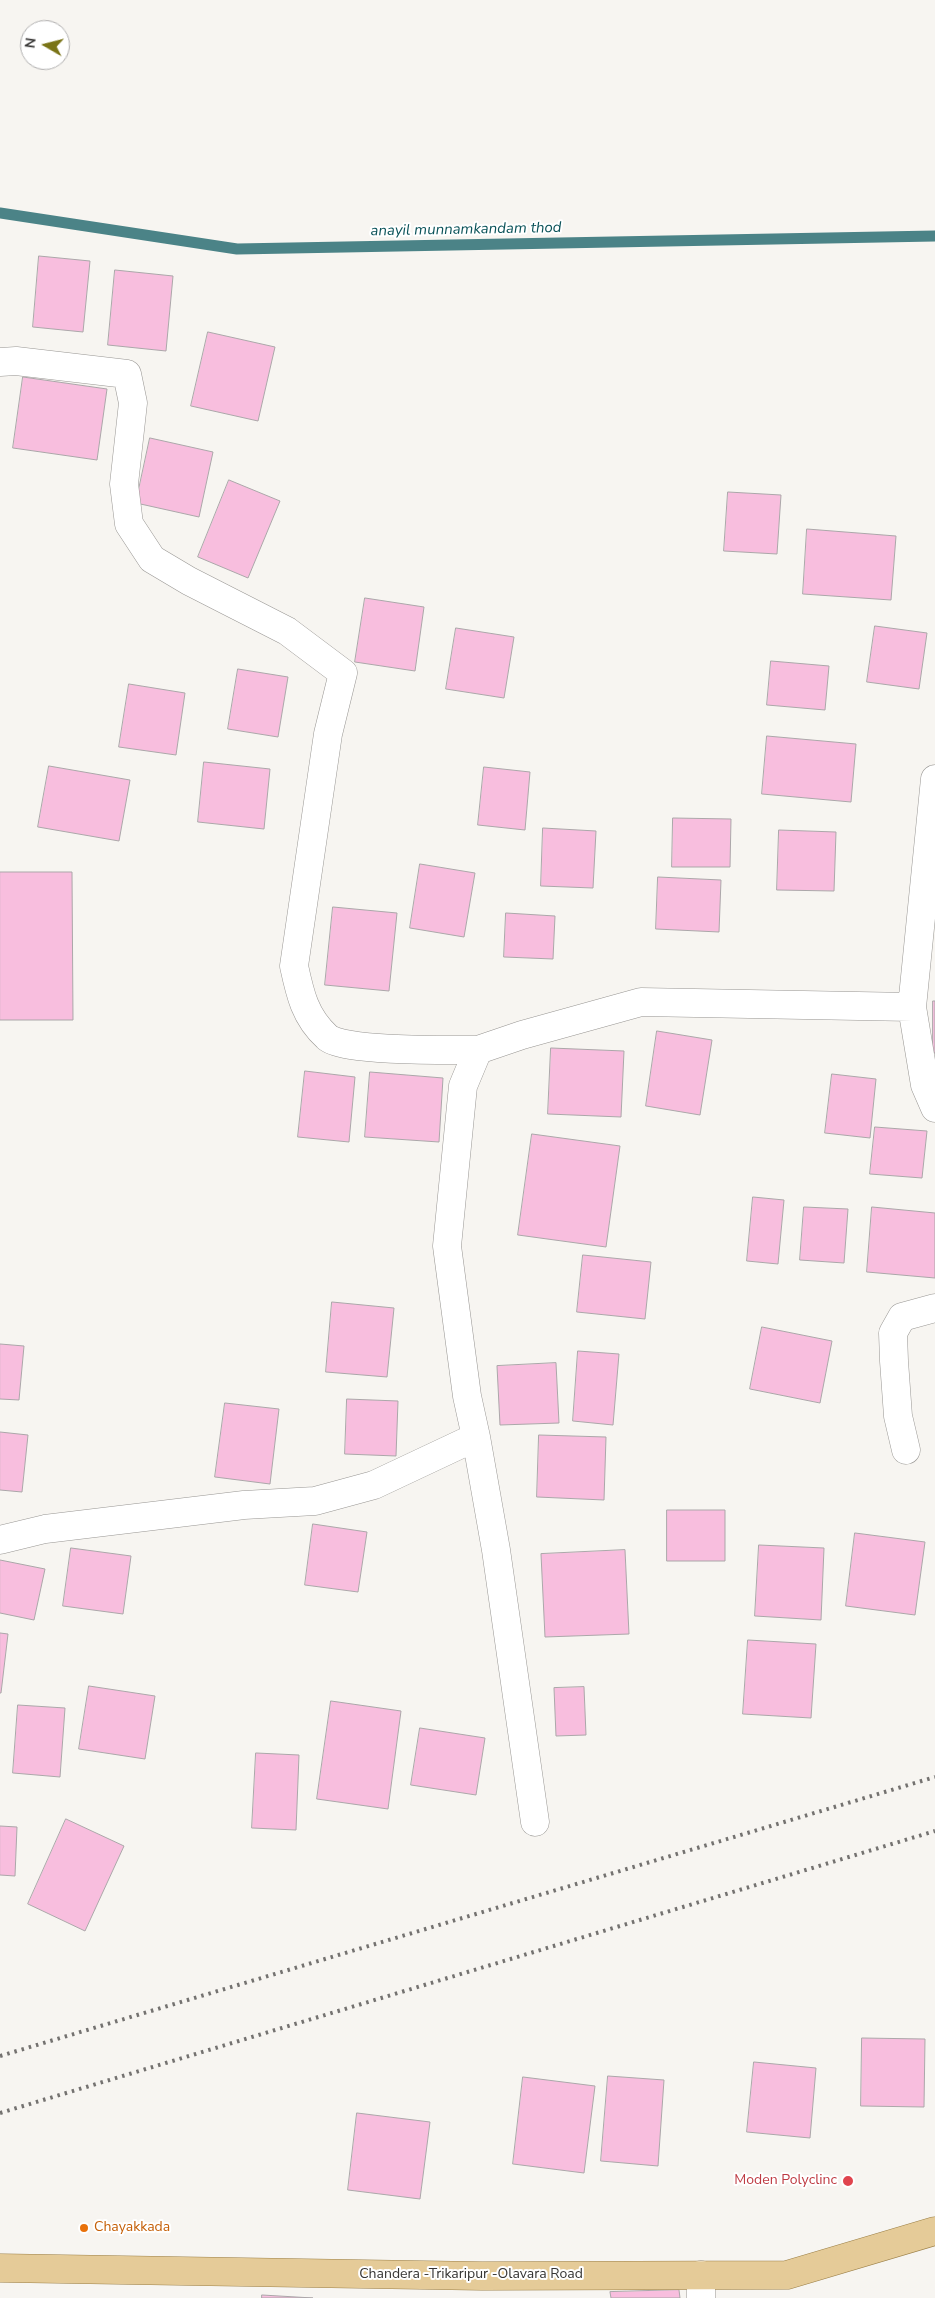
<!DOCTYPE html>
<style>
body{margin:0}
#map{position:relative;width:935px;height:2298px;overflow:hidden;background:#f7f5f1;font-family:"Nunito Sans",sans-serif}
canvas{display:block}
.north{position:absolute;left:20px;top:20px;width:50px;height:50px;box-sizing:border-box;background:#fff;border:1px solid #afaeae;border-radius:50%;rotate:278deg;font-size:14px;font-weight:700;line-height:20px;text-align:center;color:#363534}
.north::after{content:'';display:block;margin:auto;width:18px;height:22px;background:#7a7417;clip-path:polygon(50% 0,100% 100%,50% 72%,0 100%)}
</style>
<div id="map">
<canvas width="935" height="2298"></canvas>
<div class="north">N</div>
</div>
<script>
const c = document.querySelector('canvas').getContext('2d');
c.lineJoin = 'round';
function trace(path, color, width, dash) { c.strokeStyle = color; c.lineWidth = width; c.lineCap = dash ? 'butt' : 'round'; c.setLineDash(dash || []); c.stroke(path); }
function fill(path, color) { c.fillStyle = color; c.fill(path, 'evenodd'); }
function drawText(font, color, halo, rows, align = 'center') {
  c.font = font + ' "Nunito Sans",sans-serif'; c.lineWidth = 4; c.setLineDash([]); c.textBaseline = 'middle'; c.strokeStyle = halo; c.fillStyle = color; for (const [text, x, y, turn = 0] of rows) {
    c.save(); c.translate(x, y); c.rotate((+turn || 0) * Math.PI / 180); c.textAlign = isNaN(turn) ? turn : align; if (halo) c.strokeText(text, 0, 0); c.fillText(text, 0, 0); c.restore();
  }
}
trace(new Path2D(`
 M 0,213 L 237,249 L 935,236`), '#4b8387', 11);
const building = new Path2D(`
 M 39,256 L 90,261 L 83,332 L 33,327 Z
 M 115,270 L 173,276 L 166,351 L 108,345 Z
 M 208,332 L 275,347 L 258,421 L 191,406 Z
 M 23,377 L 107,389 L 97,460 L 13,448 Z
 M 150,438 L 213,452 L 199,517 L 136,503 Z
 M 229,480 L 280,501 L 248,578 L 198,557 Z
 M 728,492 L 781,495 L 777,554 L 724,551 Z
 M 807,529 L 896,536 L 891,600 L 803,594 Z
 M 365,598 L 424,607 L 415,671 L 355,662 Z
 M 875,626 L 927,633 L 919,689 L 867,682 Z
 M 456,628 L 514,637 L 504,698 L 446,689 Z
 M 771,661 L 829,666 L 825,710 L 767,705 Z
 M 238,669 L 288,677 L 278,737 L 228,729 Z
 M 129,684 L 185,693 L 176,755 L 119,747 Z
 M 767,736 L 856,744 L 851,802 L 762,794 Z
 M 204,762 L 270,769 L 264,829 L 198,822 Z
 M 49,766 L 130,780 L 119,841 L 38,827 Z
 M 484,767 L 530,772 L 525,830 L 478,825 Z
 M 673,818 L 731,819 L 730,867 L 672,867 Z
 M 543,828 L 596,831 L 593,888 L 541,886 Z
 M 779,830 L 836,832 L 834,891 L 777,890 Z
 M 420,864 L 475,873 L 464,937 L 410,928 Z
 M 0,872 L 72,872 L 73,1020 L 0,1020 Z
 M 658,877 L 721,880 L 719,932 L 656,929 Z
 M 333,907 L 397,913 L 389,991 L 325,985 Z
 M 506,913 L 555,916 L 553,959 L 504,957 Z
 M 933,1001 L 935,1001 L 935,1053 L 933,1053 Z
 M 657,1031 L 712,1040 L 700,1115 L 646,1106 Z
 M 551,1048 L 624,1051 L 621,1117 L 548,1114 Z
 M 305,1071 L 355,1077 L 349,1142 L 298,1137 Z
 M 370,1072 L 443,1078 L 439,1142 L 365,1137 Z
 M 832,1074 L 876,1079 L 870,1138 L 825,1133 Z
 M 875,1127 L 927,1131 L 922,1178 L 870,1174 Z
 M 532,1134 L 620,1146 L 606,1247 L 518,1235 Z
 M 753,1197 L 784,1200 L 778,1264 L 747,1261 Z
 M 804,1207 L 848,1209 L 844,1263 L 800,1260 Z
 M 872,1207 L 935,1213 L 935,1278 L 867,1272 Z
 M 583,1255 L 651,1262 L 645,1319 L 577,1312 Z
 M 332,1302 L 394,1308 L 387,1377 L 326,1372 Z
 M 762,1327 L 832,1341 L 820,1403 L 750,1389 Z
 M 0,1344 L 24,1346 L 19,1400 L 0,1399 Z
 M 578,1351 L 619,1354 L 613,1425 L 573,1421 Z
 M 556,1363 L 559,1423 L 500,1425 L 497,1366 Z
 M 347,1399 L 398,1401 L 396,1456 L 345,1454 Z
 M 225,1403 L 279,1409 L 270,1484 L 215,1477 Z
 M 0,1432 L 28,1435 L 22,1492 L 0,1490 Z
 M 539,1435 L 606,1437 L 604,1500 L 537,1497 Z
 M 667,1510 L 725,1510 L 725,1561 L 667,1561 Z
 M 313,1524 L 367,1532 L 358,1592 L 305,1585 Z
 M 855,1533 L 925,1542 L 915,1615 L 846,1606 Z
 M 759,1545 L 824,1548 L 821,1620 L 755,1616 Z
 M 71,1548 L 131,1556 L 123,1614 L 63,1606 Z
 M 625,1550 L 629,1634 L 545,1637 L 541,1554 Z
 M 0,1560 L 45,1569 L 34,1620 L 0,1613 Z
 M 0,1633 L 8,1634 L 1,1693 L 0,1693 Z
 M 748,1640 L 816,1644 L 811,1718 L 743,1714 Z
 M 89,1686 L 155,1696 L 145,1759 L 79,1749 Z
 M 584,1687 L 586,1735 L 556,1736 L 554,1688 Z
 M 331,1701 L 401,1711 L 388,1809 L 317,1799 Z
 M 18,1705 L 65,1708 L 60,1777 L 13,1773 Z
 M 420,1728 L 485,1738 L 476,1795 L 411,1785 Z
 M 256,1753 L 299,1755 L 296,1830 L 252,1828 Z
 M 66,1819 L 124,1846 L 85,1931 L 28,1904 Z
 M 0,1826 L 17,1827 L 15,1876 L 0,1875 Z
 M 862,2038 L 925,2039 L 924,2107 L 861,2106 Z
 M 754,2062 L 816,2068 L 810,2138 L 747,2132 Z
 M 608,2076 L 664,2080 L 658,2166 L 601,2161 Z
 M 523,2077 L 595,2086 L 584,2173 L 513,2164 Z
 M 357,2113 L 430,2122 L 420,2199 L 348,2190 Z
 M 679,2290 L 680,2298 L 611,2298 L 610,2292 Z
 M 262,2295 L 313,2298 L 262,2298 Z`);
fill(building, '#f8bede');
trace(building, '#aba7a9', 1);
const minor = new Path2D(`
 M 0,362 L 16,361 L 127,374 L 133,403 L 124,484 L 129,524 L 152,559 L 189,581 L 287,631 L 343,673 L 328,734 L 294,966 C 300,994 305,1017 327,1037 C 342,1052 453,1050 478,1050
 M 912,1007 L 925,1085 L 935,1108
 M 476,1437 L 496,1550 L 535,1822
 M 906,1450 L 898,1416 L 894,1361 L 893,1333 L 902,1317 L 935,1308
 M 0,1540 L 45,1529 L 244,1505 L 315,1501 L 374,1485 L 476,1437 L 467,1396 L 447,1246 L 463,1086 L 478,1050 L 522,1035 L 641,1002 L 912,1007 L 935,779
 M 701,2298 L 701,2275`);
const major = new Path2D(`
 M 0,2268 L 482,2276 L 787,2275 L 935,2231`);
trace(minor, '#989693', 29);
trace(major, '#9c8048', 29);
trace(minor, '#fff', 28);
trace(major, '#e5cb98', 28);
trace(new Path2D(`
 M 0,2056 L 935,1777
 M 0,2113 L 935,1831`), '#747270', 4, [2.5, 5]);
for (const [x, y, r, color] of [
 [848,2181,6,"#e0444e"],
 [84,2228,5,"#e8710a"]
]) { const dot = new Path2D(); dot.arc(x, y, r, 0, 2 * Math.PI); c.fillStyle = color; c.fill(dot); trace(dot, '#fff', 2); }
drawText('14px', '#be3a42', '#fff', [
 ["Moden Polyclinc",837,2181]
], 'right');
drawText('14px', '#c56008', '#fff', [
 ["Chayakkada",94,2228]
], 'left');
drawText('14px', '#363534', '#fff', [
 ["Chandera -Trikaripur -Olavara Road",471,2275]
]);
drawText('italic 15px', '#0b5359', '#fff', [
 ["anayil munnamkandam thod",466,230,-1]
]);
</script>
